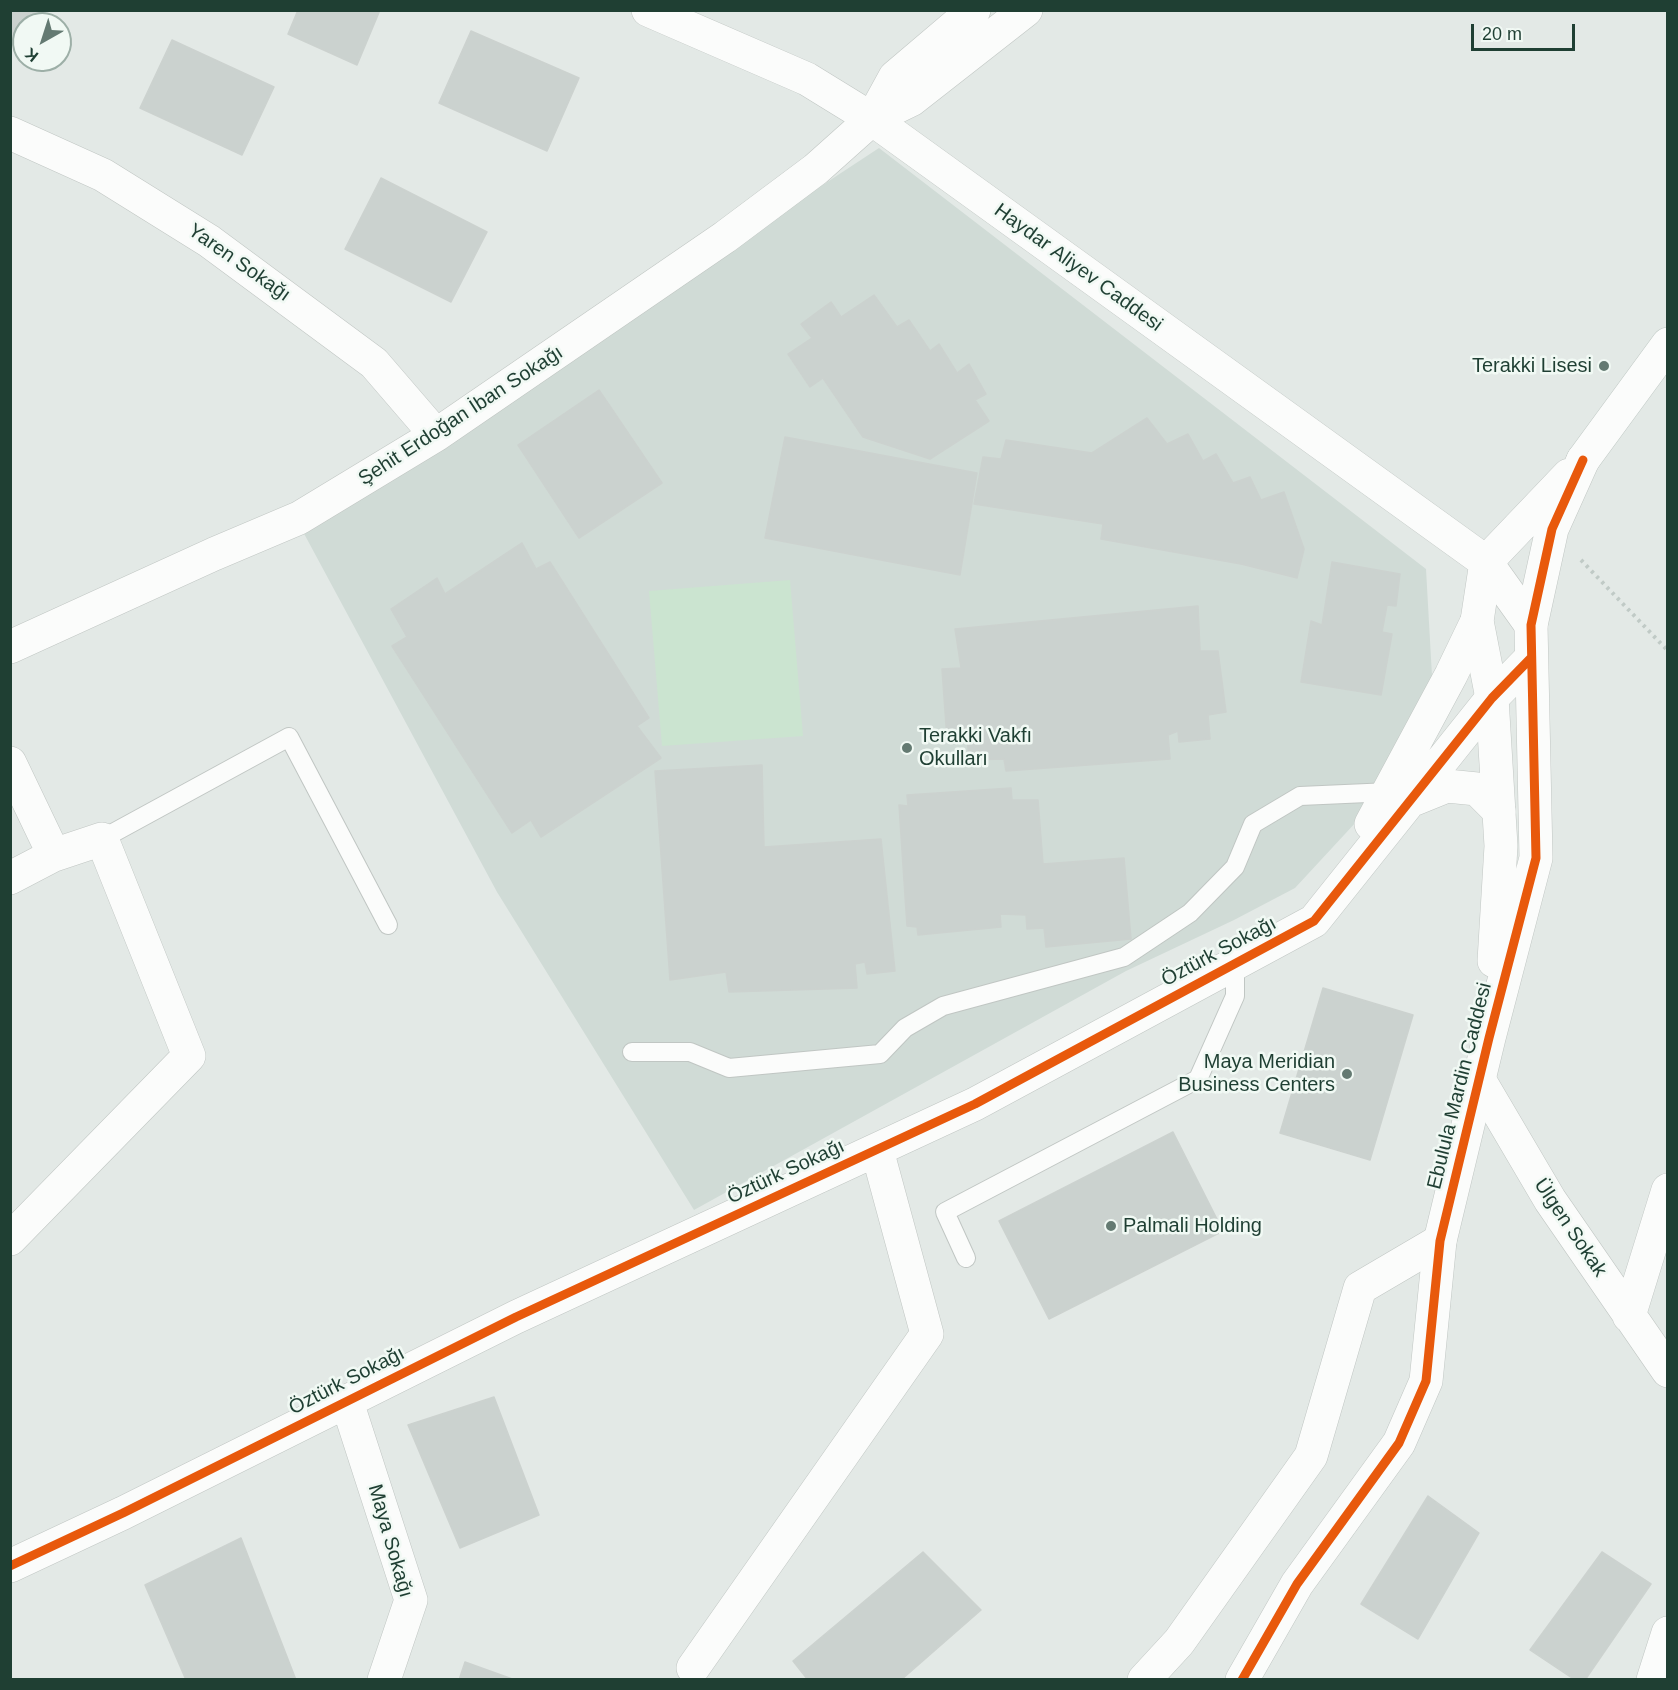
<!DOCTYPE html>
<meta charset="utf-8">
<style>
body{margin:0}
#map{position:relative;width:1678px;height:1690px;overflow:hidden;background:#e3e9e6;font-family:Arial,sans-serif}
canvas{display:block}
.frame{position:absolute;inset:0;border:12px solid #1f3f33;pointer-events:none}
.north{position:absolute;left:12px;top:12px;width:60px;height:60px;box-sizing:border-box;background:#f1f9f4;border:2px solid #9dafa7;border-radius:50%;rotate:219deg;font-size:16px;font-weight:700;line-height:24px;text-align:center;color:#1f3f33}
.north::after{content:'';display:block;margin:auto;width:21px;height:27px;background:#647a72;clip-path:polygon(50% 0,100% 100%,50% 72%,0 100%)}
.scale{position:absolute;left:1471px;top:24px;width:104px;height:27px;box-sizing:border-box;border:3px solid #1f3f33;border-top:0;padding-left:8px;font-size:18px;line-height:21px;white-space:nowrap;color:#1f3f33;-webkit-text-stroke:4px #f1f9f4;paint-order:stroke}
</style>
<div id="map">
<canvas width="1678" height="1690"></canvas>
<div class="frame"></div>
<div class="north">K</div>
<div class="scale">20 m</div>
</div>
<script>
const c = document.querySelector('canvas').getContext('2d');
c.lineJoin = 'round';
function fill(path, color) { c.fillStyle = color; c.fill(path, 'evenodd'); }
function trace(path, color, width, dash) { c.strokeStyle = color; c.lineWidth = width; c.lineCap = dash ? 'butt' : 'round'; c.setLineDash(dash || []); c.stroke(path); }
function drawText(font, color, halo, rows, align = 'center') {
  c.font = font + ' Arial,sans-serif'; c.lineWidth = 5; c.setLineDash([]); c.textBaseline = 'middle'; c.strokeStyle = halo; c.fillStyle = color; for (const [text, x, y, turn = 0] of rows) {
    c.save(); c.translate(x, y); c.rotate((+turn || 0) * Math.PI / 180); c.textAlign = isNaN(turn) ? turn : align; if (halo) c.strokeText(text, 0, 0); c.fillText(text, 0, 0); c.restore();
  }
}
fill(new Path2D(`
 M 879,148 L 1426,569 L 1432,676 L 1357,821 L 1295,888 L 1234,920 L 1126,971 L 694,1210 L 497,892 L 301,528 Z`), '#d0dbd6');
fill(new Path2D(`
 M 790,580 L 803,736 L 662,746 L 649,591 Z`), '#cbe4d0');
const building = new Path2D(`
 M 10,10 L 46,10 L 40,24 L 24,24 L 24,49 L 10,43 Z
 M 298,10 L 380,10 L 357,65 L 288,34 Z
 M 471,31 L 579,78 L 547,151 L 439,103 Z
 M 172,40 L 274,87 L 242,155 L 140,108 Z
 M 381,178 L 487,232 L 451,302 L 345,249 Z
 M 874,295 L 897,327 L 909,320 L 930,351 L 939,344 L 957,373 L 969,364 L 986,394 L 975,400 L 989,421 L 930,459 L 863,437 L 823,378 L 810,387 L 788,354 L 812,338 L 801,324 L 831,302 L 841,317 Z
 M 599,390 L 662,483 L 579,538 L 518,445 Z
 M 1147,418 L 1167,444 L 1188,434 L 1203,461 L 1216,454 L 1233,483 L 1250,477 L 1261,500 L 1284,492 L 1304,549 L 1297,578 L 1241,564 L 1101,539 L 1103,524 L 974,504 L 983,457 L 1001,459 L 1006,440 L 1092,453 Z
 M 785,437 L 977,473 L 960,575 L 765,538 Z
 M 522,543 L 536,569 L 550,562 L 649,718 L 637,726 L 661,758 L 541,837 L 531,820 L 512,833 L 392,646 L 407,637 L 391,609 L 437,578 L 445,594 Z
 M 1332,562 L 1400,574 L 1396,606 L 1387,605 L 1382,632 L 1392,634 L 1381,695 L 1301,682 L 1311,621 L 1322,625 Z
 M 1198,606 L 1200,651 L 1218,651 L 1226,712 L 1208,715 L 1210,739 L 1179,742 L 1178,731 L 1168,735 L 1170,759 L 1006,771 L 1004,759 L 969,760 L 967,736 L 947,739 L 942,669 L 961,668 L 955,629 Z
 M 762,765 L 764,847 L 881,839 L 895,971 L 867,974 L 865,962 L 855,964 L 857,988 L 729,992 L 726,972 L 670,980 L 655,771 Z
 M 1011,788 L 1012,800 L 1038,800 L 1043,864 L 1124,858 L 1131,939 L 1046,947 L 1044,928 L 1027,929 L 1026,915 L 1000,914 L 1001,927 L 918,935 L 917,927 L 907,926 L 899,805 L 908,806 L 907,795 Z
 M 1323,988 L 1413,1015 L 1370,1160 L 1280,1133 Z
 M 1173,1132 L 1223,1231 L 1049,1319 L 999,1221 Z
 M 494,1397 L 539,1515 L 460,1548 L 408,1425 Z
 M 1428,1496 L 1479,1533 L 1418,1639 L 1361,1604 Z
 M 241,1538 L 296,1680 L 186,1680 L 145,1585 Z
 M 923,1552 L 981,1610 L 901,1680 L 808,1680 L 793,1661 Z
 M 1602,1552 L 1651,1584 L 1585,1680 L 1575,1680 L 1530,1650 Z
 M 465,1662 L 515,1680 L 459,1680 Z`);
fill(building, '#cbd2cf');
trace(building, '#ccd2cf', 1.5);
const service = new Path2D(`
 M 102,839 L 289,737 L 388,925
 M 632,1052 L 690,1052 L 729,1068 L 880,1054 L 905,1028 L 943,1006 L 1124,957 L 1190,913 L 1235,867 L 1253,824 L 1300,796 L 1390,792
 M 966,1258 L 945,1212 L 1198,1079 L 1235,996 L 1235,964`);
const minor = new Path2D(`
 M 872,119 L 895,77 L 974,10
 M 10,133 L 103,175 L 209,241 L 374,363 L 436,435
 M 1486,562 L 1531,625
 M 10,647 L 214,554 L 299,518 L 436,435 L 725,237 L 816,169 L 872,119 L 911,100 L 1026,10
 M 10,763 L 54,855 L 102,839 L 189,1056 L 10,1239
 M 1410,801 L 1447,786 L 1477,789 L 1499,811
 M 1371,824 L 1451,675 L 1477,621
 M 10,878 L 54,855
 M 1480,1081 L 1550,1200 L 1668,1371
 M 1629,1316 L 1668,1190
 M 347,1402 L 411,1600 L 384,1680
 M 10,1566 L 123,1513 L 516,1317 L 975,1104 L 1314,921 L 1492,698 L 1531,658
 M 693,1668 L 927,1334 L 877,1150
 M 1144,1680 L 1179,1642 L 1311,1456 L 1360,1288 L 1440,1241
 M 1653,1680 L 1668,1633`);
const tertiary = new Path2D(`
 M 648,10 L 807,79 L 872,119 L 1486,562
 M 1494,961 L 1501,846 L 1492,698 L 1477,621 L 1486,562 L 1569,475
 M 1242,1680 L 1297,1584 L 1399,1443 L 1426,1381 L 1440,1241 L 1489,1038 L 1536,858 L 1531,625 L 1552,529 L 1583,460`);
const secondary = new Path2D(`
 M 1583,460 L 1668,344`);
trace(service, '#c0c6c3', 20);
trace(minor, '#c0c6c3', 34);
trace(tertiary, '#c0c6c3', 34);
trace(secondary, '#bec7c3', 34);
trace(new Path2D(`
 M 1581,560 L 1668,651`), '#c0cac6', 4, [3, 4.5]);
trace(service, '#fbfcfb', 18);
trace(minor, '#fbfcfb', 33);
trace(tertiary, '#fbfcfb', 33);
trace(secondary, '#fbfcfb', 33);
trace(new Path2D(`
 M 10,1566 L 123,1513 L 516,1317 L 975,1104 L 1314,921 L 1492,698 L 1531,658
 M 1242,1680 L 1297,1584 L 1399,1443 L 1426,1381 L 1440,1241 L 1489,1038 L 1536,858 L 1531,625 L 1552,529 L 1583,460`), '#e8590c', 9);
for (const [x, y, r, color] of [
 [1604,366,6,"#647a72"],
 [907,748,6,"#647a72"],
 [1347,1074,6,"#647a72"],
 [1111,1226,6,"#647a72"]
]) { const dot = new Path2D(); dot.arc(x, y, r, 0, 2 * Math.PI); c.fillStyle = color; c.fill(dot); trace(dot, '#f1f9f4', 2); }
drawText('20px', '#1f3f33', '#f1f9f4', [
 ["Yaren Sokağı",239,263,35],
 ["Haydar Aliyev Caddesi",1078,268,36],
 ["Şehit Erdoğan İban Sokağı",461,416,-33],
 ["Öztürk Sokağı",1219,952,-28],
 ["Ebulula Mardin Caddesi",1460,1086,-76],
 ["Öztürk Sokağı",786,1172,-25],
 ["Ülgen Sokak",1570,1228,56],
 ["Öztürk Sokağı",347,1381,-27],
 ["Maya Sokağı",390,1541,74]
]);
drawText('20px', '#1f3f33', '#f1f9f4', [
 ["Terakki Lisesi",1592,366],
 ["Terakki Vakfı",919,736,"left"],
 ["Okulları",919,759,"left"],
 ["Maya Meridian",1335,1062],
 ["Business Centers",1335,1085],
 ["Palmali Holding",1123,1226,"left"]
], 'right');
</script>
